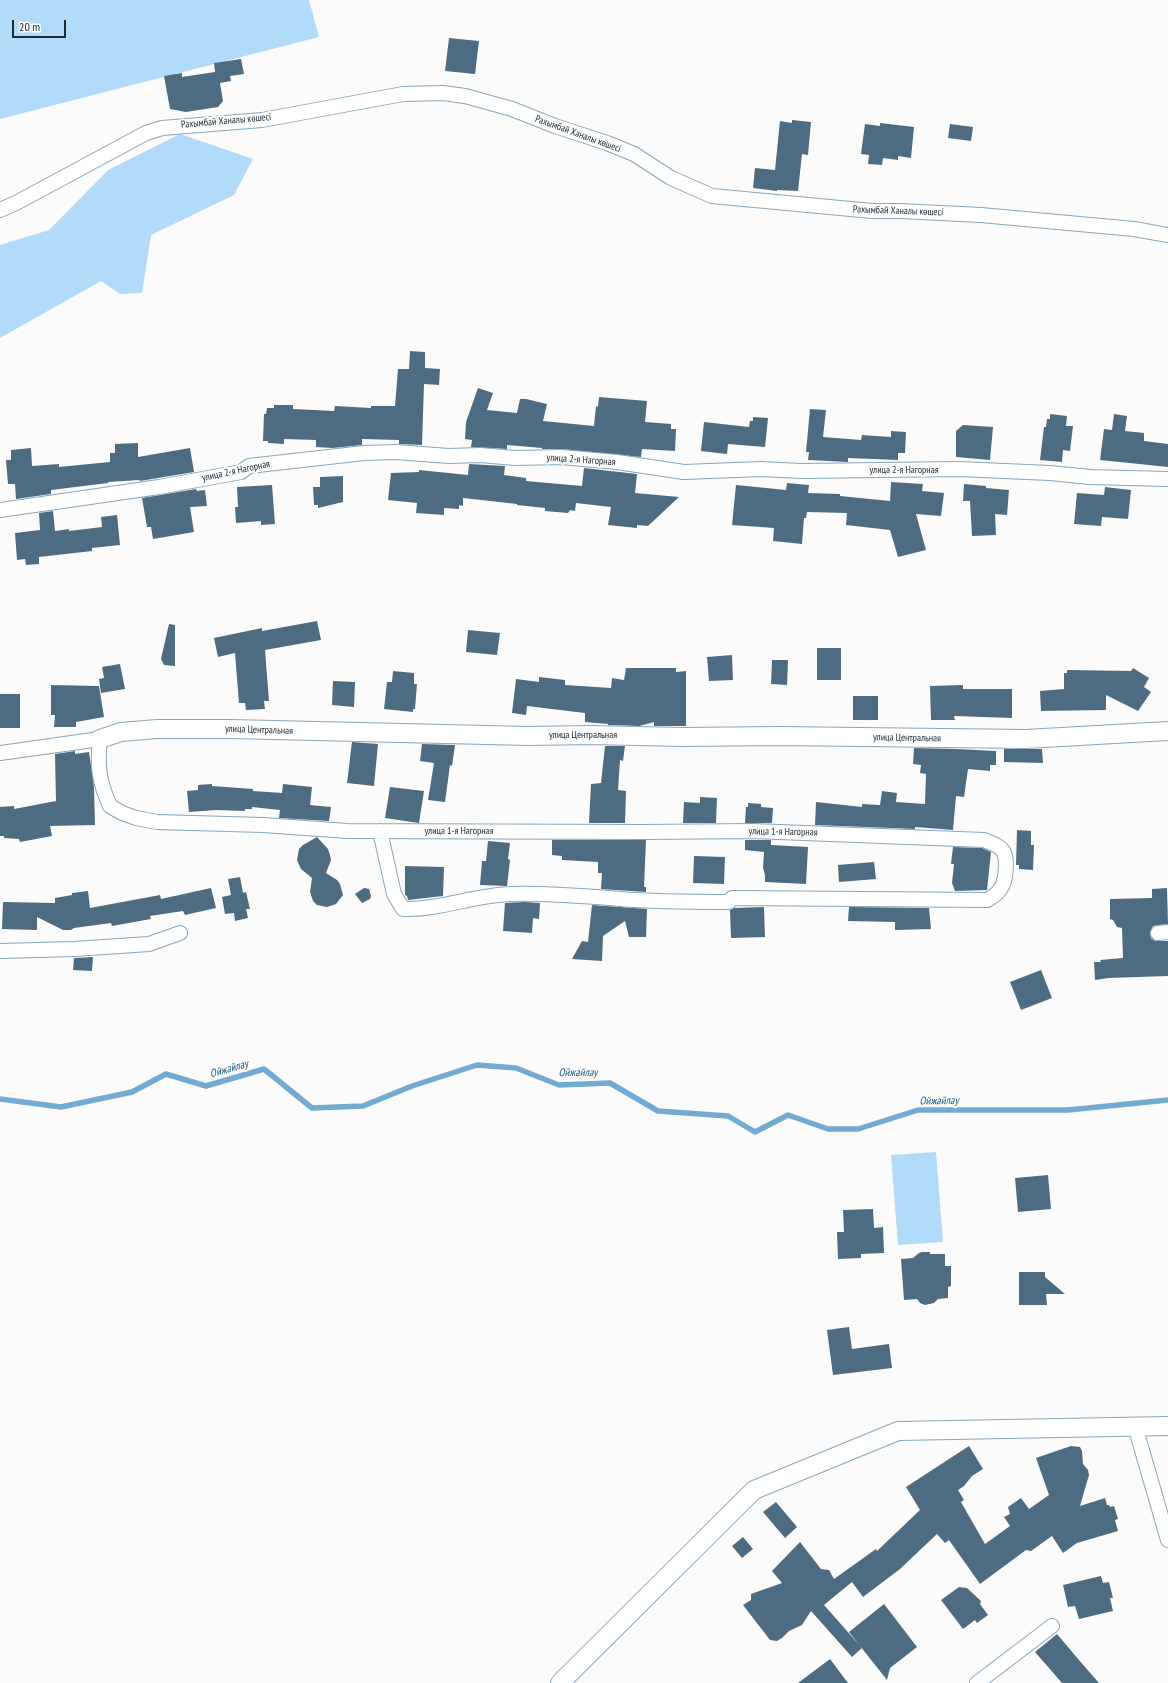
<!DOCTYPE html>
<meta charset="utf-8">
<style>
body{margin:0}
#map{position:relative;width:1168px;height:1683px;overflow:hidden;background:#fbfbfb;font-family:"PT Sans Narrow",sans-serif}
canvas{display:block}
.scale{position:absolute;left:12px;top:20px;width:54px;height:18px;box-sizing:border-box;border:2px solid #1d2a33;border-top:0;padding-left:5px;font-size:12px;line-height:14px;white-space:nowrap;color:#1d2a33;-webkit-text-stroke:3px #fbfbfb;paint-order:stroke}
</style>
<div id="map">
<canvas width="1168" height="1683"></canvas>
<div class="scale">20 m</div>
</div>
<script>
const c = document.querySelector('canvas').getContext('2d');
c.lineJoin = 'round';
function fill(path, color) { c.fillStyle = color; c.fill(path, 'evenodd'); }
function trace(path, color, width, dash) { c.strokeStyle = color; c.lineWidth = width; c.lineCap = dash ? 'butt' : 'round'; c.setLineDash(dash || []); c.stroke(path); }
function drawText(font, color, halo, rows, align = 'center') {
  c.font = font + ' "PT Sans Narrow",sans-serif'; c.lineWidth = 4; c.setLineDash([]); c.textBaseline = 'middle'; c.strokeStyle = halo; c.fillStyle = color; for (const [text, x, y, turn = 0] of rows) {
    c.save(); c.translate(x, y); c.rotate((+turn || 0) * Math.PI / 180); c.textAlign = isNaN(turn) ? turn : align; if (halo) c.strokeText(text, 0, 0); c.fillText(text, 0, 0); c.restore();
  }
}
fill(new Path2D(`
 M 0,0 L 309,0 L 319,37 L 0,119 Z
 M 180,134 L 253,159 L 234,195 L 151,235 L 142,293 L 120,294 L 101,281 L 0,338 L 0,245 L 49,230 L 108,170 Z
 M 936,1152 L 943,1242 L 898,1245 L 891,1155 Z`), '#b1dbf9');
trace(new Path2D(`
 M 0,1099 L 61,1107 L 132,1092 L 166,1074 L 206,1086 L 264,1069 L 312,1108 L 363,1106 L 412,1086 L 477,1065 L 516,1068 L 559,1085 L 610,1083 L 658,1111 L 728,1116 L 755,1132 L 788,1115 L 828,1129 L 858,1129 L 918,1110 L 1068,1110 L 1168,1100`), '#72aad1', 5.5);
fill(new Path2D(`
 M 449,38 L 479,41 L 475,74 L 445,71 Z
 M 241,59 L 244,74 L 230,76 L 231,81 L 220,83 L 223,101 L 218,107 L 186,112 L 170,109 L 164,76 L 182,73 L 182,77 L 215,72 L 214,63 Z
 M 792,120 L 811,122 L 808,155 L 802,154 L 798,191 L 777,190 L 777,191 L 753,188 L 755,168 L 775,170 L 780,121 L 792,123 Z
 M 880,123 L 914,127 L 911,158 L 898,156 L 898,160 L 883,158 L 882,165 L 868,164 L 869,155 L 861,154 L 865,124 L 880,126 Z
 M 950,124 L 973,127 L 971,141 L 948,138 Z
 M 410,351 L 425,352 L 425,368 L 440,369 L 439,385 L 424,384 L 422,445 L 399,444 L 399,440 L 362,439 L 362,445 L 333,448 L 316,447 L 316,440 L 284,439 L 284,444 L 268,443 L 268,441 L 263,441 L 264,414 L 266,414 L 267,408 L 274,408 L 274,405 L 293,405 L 293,409 L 334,411 L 335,406 L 371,408 L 371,406 L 395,406 L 398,369 L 409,369 Z
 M 478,388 L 493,393 L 487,410 L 517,413 L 520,399 L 526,399 L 547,404 L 543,421 L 594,426 L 596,406 L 598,407 L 599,397 L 647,401 L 645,422 L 671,424 L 671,429 L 676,429 L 675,451 L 642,449 L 641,457 L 562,449 L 542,449 L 542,448 L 507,445 L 507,449 L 471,447 L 472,440 L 465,439 L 466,422 Z
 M 810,409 L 826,410 L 823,437 L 861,440 L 862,435 L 891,437 L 891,431 L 906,432 L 905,453 L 898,453 L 898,460 L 848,458 L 848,462 L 808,460 L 809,452 L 806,452 Z
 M 1050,414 L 1067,416 L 1066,426 L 1073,426 L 1070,451 L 1063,450 L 1062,462 L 1040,460 L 1044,427 L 1046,427 L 1047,419 L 1050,419 Z
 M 1114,414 L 1127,416 L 1125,431 L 1144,433 L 1144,441 L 1168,444 L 1168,467 L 1100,460 L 1104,429 L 1112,430 Z
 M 753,417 L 768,418 L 765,447 L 728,444 L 727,454 L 701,451 L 704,422 L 749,427 L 750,421 L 753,421 Z
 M 963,425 L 993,427 L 990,460 L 956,457 L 956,431 Z
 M 138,443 L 138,457 L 190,448 L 194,472 L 140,481 L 139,480 L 108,482 L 108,483 L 51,490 L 51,494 L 16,499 L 15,484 L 8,484 L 6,460 L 11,460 L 11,450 L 31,448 L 32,466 L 59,464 L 59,467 L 110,462 L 110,453 L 115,453 L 115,444 Z
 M 469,464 L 505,466 L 504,475 L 526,478 L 526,481 L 582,486 L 584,468 L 637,474 L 635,493 L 679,497 L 648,526 L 637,525 L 637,528 L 608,525 L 611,507 L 576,503 L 575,511 L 570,510 L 568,513 L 545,511 L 545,508 L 517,505 L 517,504 L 463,498 L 463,506 L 459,505 L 459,509 L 444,508 L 444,515 L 416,513 L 417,503 L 388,500 L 391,473 L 419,472 L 419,470 L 468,475 Z
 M 343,476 L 343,502 L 318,508 L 318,505 L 314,505 L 313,487 L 320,487 L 320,477 Z
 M 891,482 L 923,484 L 922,491 L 944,493 L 941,516 L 916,514 L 926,550 L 898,557 L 890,530 L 846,525 L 847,513 L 807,512 L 806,518 L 804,518 L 802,544 L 773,541 L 774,528 L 732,525 L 736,485 L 786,490 L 787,483 L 809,485 L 808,493 L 840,494 L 840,496 L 890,501 Z
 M 964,484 L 986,486 L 986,488 L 1009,490 L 1007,515 L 995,514 L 996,535 L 972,536 L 970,501 L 963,501 Z
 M 272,485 L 275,524 L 261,525 L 261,521 L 236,523 L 235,507 L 238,507 L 237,487 Z
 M 1105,487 L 1131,490 L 1128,519 L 1102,517 L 1101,526 L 1074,524 L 1077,493 L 1104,495 Z
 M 196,489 L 197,491 L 205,490 L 207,506 L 190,507 L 194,532 L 153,539 L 151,527 L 147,527 L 142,498 Z
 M 53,511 L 55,531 L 69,529 L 69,531 L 102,527 L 101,517 L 117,515 L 120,545 L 92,548 L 92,551 L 39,557 L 39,564 L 26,565 L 25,559 L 17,560 L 15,533 L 40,530 L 39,513 Z
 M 317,621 L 321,640 L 265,650 L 269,701 L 264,701 L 265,709 L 246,710 L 245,703 L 239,703 L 235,653 L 218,657 L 214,638 L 262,628 L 262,631 Z
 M 169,624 L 175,625 L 175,666 L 164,665 L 161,659 Z
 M 468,630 L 500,633 L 497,655 L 466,652 Z
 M 817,648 L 841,648 L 841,680 L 817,680 Z
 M 732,655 L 733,680 L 709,681 L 707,657 Z
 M 772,660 L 788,660 L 787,685 L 771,684 Z
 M 120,664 L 125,689 L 101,693 L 99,679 L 104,678 L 102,667 Z
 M 626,668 L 676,668 L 676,672 L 686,671 L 686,726 L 654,726 L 654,722 L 639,726 L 608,725 L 608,724 L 585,722 L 585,713 L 527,706 L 526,715 L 512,713 L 516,679 L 539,682 L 539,677 L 565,680 L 565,685 L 611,688 L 612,678 L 624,680 Z
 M 1133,668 L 1149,678 L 1144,687 L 1151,692 L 1138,711 L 1106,695 L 1106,710 L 1041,711 L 1040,691 L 1064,689 L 1064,673 L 1067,673 L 1067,670 L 1131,671 Z
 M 393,671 L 414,673 L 414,684 L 417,684 L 415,709 L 413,709 L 413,712 L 384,709 L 387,682 L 392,682 Z
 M 333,681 L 355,682 L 354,707 L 332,705 Z
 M 51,685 L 99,686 L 104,717 L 76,722 L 76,727 L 54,727 L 55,715 L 51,715 Z
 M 963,685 L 963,689 L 1012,689 L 1012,718 L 954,716 L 955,720 L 931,720 L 930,686 Z
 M 0,694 L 20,694 L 20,728 L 0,728 Z
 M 853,696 L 878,696 L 878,720 L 853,720 Z
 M 352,742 L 378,744 L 374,786 L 347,783 Z
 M 422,744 L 455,745 L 452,766 L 450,765 L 445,802 L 428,800 L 434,763 L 420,761 Z
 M 605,746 L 625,746 L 623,761 L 620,760 L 618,790 L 626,791 L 625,823 L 589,823 L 591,784 L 601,783 Z
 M 914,748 L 956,749 L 996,751 L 996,765 L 990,765 L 990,771 L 968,769 L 964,797 L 956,796 L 953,830 L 915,827 L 915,829 L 815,825 L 816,802 L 862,807 L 862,804 L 880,805 L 882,791 L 897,793 L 896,802 L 925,804 L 926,774 L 920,773 L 921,765 L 913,764 Z
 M 1004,749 L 1042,749 L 1043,763 L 1004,762 Z
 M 75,751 L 75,754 L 89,752 L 94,787 L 95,825 L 50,826 L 52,836 L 20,842 L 19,839 L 4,838 L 4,836 L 0,836 L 0,807 L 14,806 L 14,809 L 56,801 L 55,754 Z
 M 212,784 L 212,786 L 253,789 L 253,791 L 282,793 L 283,784 L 312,787 L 310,805 L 331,807 L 329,821 L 279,818 L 280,810 L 252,807 L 252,809 L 245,809 L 245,811 L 216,810 L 189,812 L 187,791 L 198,790 L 198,785 Z
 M 390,787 L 424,791 L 419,823 L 385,818 Z
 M 700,797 L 717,798 L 716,823 L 683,823 L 684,802 L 700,803 Z
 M 748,803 L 761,804 L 761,807 L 773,808 L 772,823 L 745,823 L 746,807 L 748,807 Z
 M 1017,830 L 1031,831 L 1031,845 L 1034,845 L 1033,870 L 1019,869 L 1019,865 L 1016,865 Z
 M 317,837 L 328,849 L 330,855 L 331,860 L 326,873 L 337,880 L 340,884 L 343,895 L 336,904 L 327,907 L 317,905 L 313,901 L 310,892 L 312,878 L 301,869 L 297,860 L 299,849 L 303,845 Z
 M 552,840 L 646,840 L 644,887 L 646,887 L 646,892 L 601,889 L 602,873 L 598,873 L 598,862 L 562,860 L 562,856 L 552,855 Z
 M 745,840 L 771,840 L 771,845 L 808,847 L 806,884 L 765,882 L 765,875 L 763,868 L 764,852 L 745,850 Z
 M 488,841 L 510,843 L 508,859 L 510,860 L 507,886 L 480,885 L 482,861 L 486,861 Z
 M 953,847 L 982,848 L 991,852 L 987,890 L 955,891 L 952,883 L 954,864 L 951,864 Z
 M 694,856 L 725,857 L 724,884 L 693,883 Z
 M 874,862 L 876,879 L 839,882 L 838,865 Z
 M 405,866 L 444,867 L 443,896 L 408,900 L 407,896 L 405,895 Z
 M 240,877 L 243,893 L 246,892 L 250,909 L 246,909 L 248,918 L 235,921 L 234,913 L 225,914 L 222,897 L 231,895 L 228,879 Z
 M 211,888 L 216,908 L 185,915 L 183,911 L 150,916 L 151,919 L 112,926 L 111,923 L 74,928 L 71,930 L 63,930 L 37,917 L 37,930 L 2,929 L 3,902 L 55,903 L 55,898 L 72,895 L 72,893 L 88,891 L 90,908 L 160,895 L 161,899 Z
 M 364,888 L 369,889 L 371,896 L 370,899 L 362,903 L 355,894 Z
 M 1167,888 L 1168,924 L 1153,926 L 1150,933 L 1151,938 L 1155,941 L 1168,941 L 1168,976 L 1109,978 L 1095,980 L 1094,962 L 1101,962 L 1100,960 L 1123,958 L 1122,928 L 1117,927 L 1113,920 L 1110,919 L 1110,899 L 1152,898 L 1152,889 Z
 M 525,902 L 540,903 L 539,919 L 533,918 L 532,933 L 503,931 L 505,903 Z
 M 592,905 L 647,909 L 646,937 L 629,937 L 625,921 L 603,936 L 602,961 L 572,959 L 582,941 L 588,942 Z
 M 764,907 L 765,937 L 731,938 L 730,910 L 734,908 Z
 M 849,907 L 929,908 L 931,929 L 895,930 L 895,922 L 848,921 Z
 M 93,957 L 92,971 L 73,970 L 74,958 Z
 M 1041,970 L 1052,998 L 1021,1010 L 1010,982 Z
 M 1048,1175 L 1051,1209 L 1018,1212 L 1015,1178 Z
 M 873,1209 L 874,1228 L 883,1227 L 884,1253 L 861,1254 L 861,1258 L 838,1259 L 837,1232 L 844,1232 L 843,1210 Z
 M 922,1252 L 930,1252 L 930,1254 L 945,1254 L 945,1266 L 951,1266 L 951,1286 L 948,1287 L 948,1298 L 938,1299 L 934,1303 L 925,1305 L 920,1303 L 917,1299 L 904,1300 L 901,1259 L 913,1258 L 919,1253 Z
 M 1019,1272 L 1045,1272 L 1045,1277 L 1065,1294 L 1046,1294 L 1047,1305 L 1019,1305 Z
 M 849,1327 L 852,1349 L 889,1344 L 892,1368 L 833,1375 L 827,1330 Z
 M 969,1446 L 983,1469 L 972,1476 L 964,1486 L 958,1490 L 964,1500 L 961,1502 L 985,1544 L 1010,1526 L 1004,1517 L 1010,1514 L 1008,1507 L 1021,1498 L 1029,1509 L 1049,1495 L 1036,1458 L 1071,1446 L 1080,1447 L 1082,1451 L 1083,1464 L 1088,1470 L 1089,1475 L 1080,1506 L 1105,1498 L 1107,1505 L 1109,1505 L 1110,1507 L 1114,1506 L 1118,1519 L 1115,1520 L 1118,1531 L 1077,1543 L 1063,1553 L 1052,1536 L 1031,1551 L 1026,1550 L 980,1584 L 949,1540 L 945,1543 L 937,1534 L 900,1569 L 863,1597 L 852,1582 L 824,1605 L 862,1648 L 852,1657 L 811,1611 L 802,1625 L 789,1631 L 782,1638 L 777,1641 L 770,1640 L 743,1605 L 751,1600 L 751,1594 L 782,1583 L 772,1571 L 800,1542 L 821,1569 L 829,1570 L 834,1579 L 876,1549 L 877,1551 L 920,1510 L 906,1487 Z
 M 776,1502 L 797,1527 L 785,1538 L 763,1512 Z
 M 743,1537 L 753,1549 L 742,1558 L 732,1546 Z
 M 1101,1576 L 1103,1583 L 1109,1582 L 1113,1598 L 1110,1598 L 1113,1611 L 1079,1619 L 1075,1606 L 1068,1607 L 1063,1585 Z
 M 959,1587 L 967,1588 L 981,1601 L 980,1604 L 988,1615 L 977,1623 L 975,1620 L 963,1629 L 941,1600 Z
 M 884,1604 L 917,1647 L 890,1668 L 887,1680 L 849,1632 Z
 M 1057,1634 L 1079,1660 L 1099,1683 L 1062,1683 L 1035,1652 Z
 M 830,1659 L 848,1683 L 798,1683 Z`), '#4e6c81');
const minor = new Path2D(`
 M 0,210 L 16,203 L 146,133 L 162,128 L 262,120 L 403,94 L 443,93 L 465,96 L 512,109 L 555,126 L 607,143 L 634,154 L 671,178 L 712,196 L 872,211 L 900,211 L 981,215 L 1134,229 L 1168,235
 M 0,510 L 159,487 L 241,472 L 249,466 L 364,453 L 396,452 L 449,456 L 480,455 L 515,458 L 561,457 L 617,462 L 684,472 L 761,469 L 801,471 L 959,469 L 1050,473 L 1090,477 L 1168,479
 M 0,753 L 100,739 C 97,765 99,782 110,806 L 122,813 L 136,818 L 157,822 L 263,825 L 348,831 L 643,832 L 753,831 L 984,840 C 991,843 999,845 1003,851 C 1008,858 1006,881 1001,888 C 998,893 993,897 987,900 L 732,898 L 729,902 C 692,902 656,902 620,899 C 583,896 547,893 511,894 C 474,895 440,910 403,909 L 394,894 L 380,831
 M 1158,933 L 1168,932
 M 0,951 L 74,949 L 149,944 L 180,933
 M 1135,1426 L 1168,1540
 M 977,1683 L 1052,1626`);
const tertiary = new Path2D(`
 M 100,739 L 121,732 L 157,729 L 231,729 L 529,736 L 591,735 L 683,737 L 778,736 L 1026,739 L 1168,731
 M 560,1683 L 754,1490 L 898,1431 L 1168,1426`);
trace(minor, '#86a6bd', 16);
trace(tertiary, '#86a6bd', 20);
trace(minor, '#fff', 14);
trace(tertiary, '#fff', 18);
drawText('10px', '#1d2a33', '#fbfbfb', [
 ["Рахымбай Ханалы көшесі",226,121,-5],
 ["Рахымбай Ханалы көшесі",578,134,20],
 ["Рахымбай Ханалы көшесі",898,211,2],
 ["улица 2-я Нагорная",581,460,4],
 ["улица 2-я Нагорная",904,470],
 ["улица 2-я Нагорная",236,471,-12],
 ["улица Центральная",259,730,2],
 ["улица Центральная",583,735],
 ["улица Центральная",907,738,1],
 ["улица 1-я Нагорная",459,831],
 ["улица 1-я Нагорная",783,832,1]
]);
drawText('italic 11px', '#1b5c83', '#fbfbfb', [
 ["Ойжайлау",229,1069,-16],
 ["Ойжайлау",578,1073],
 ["Ойжайлау",939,1101,-1]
]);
</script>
